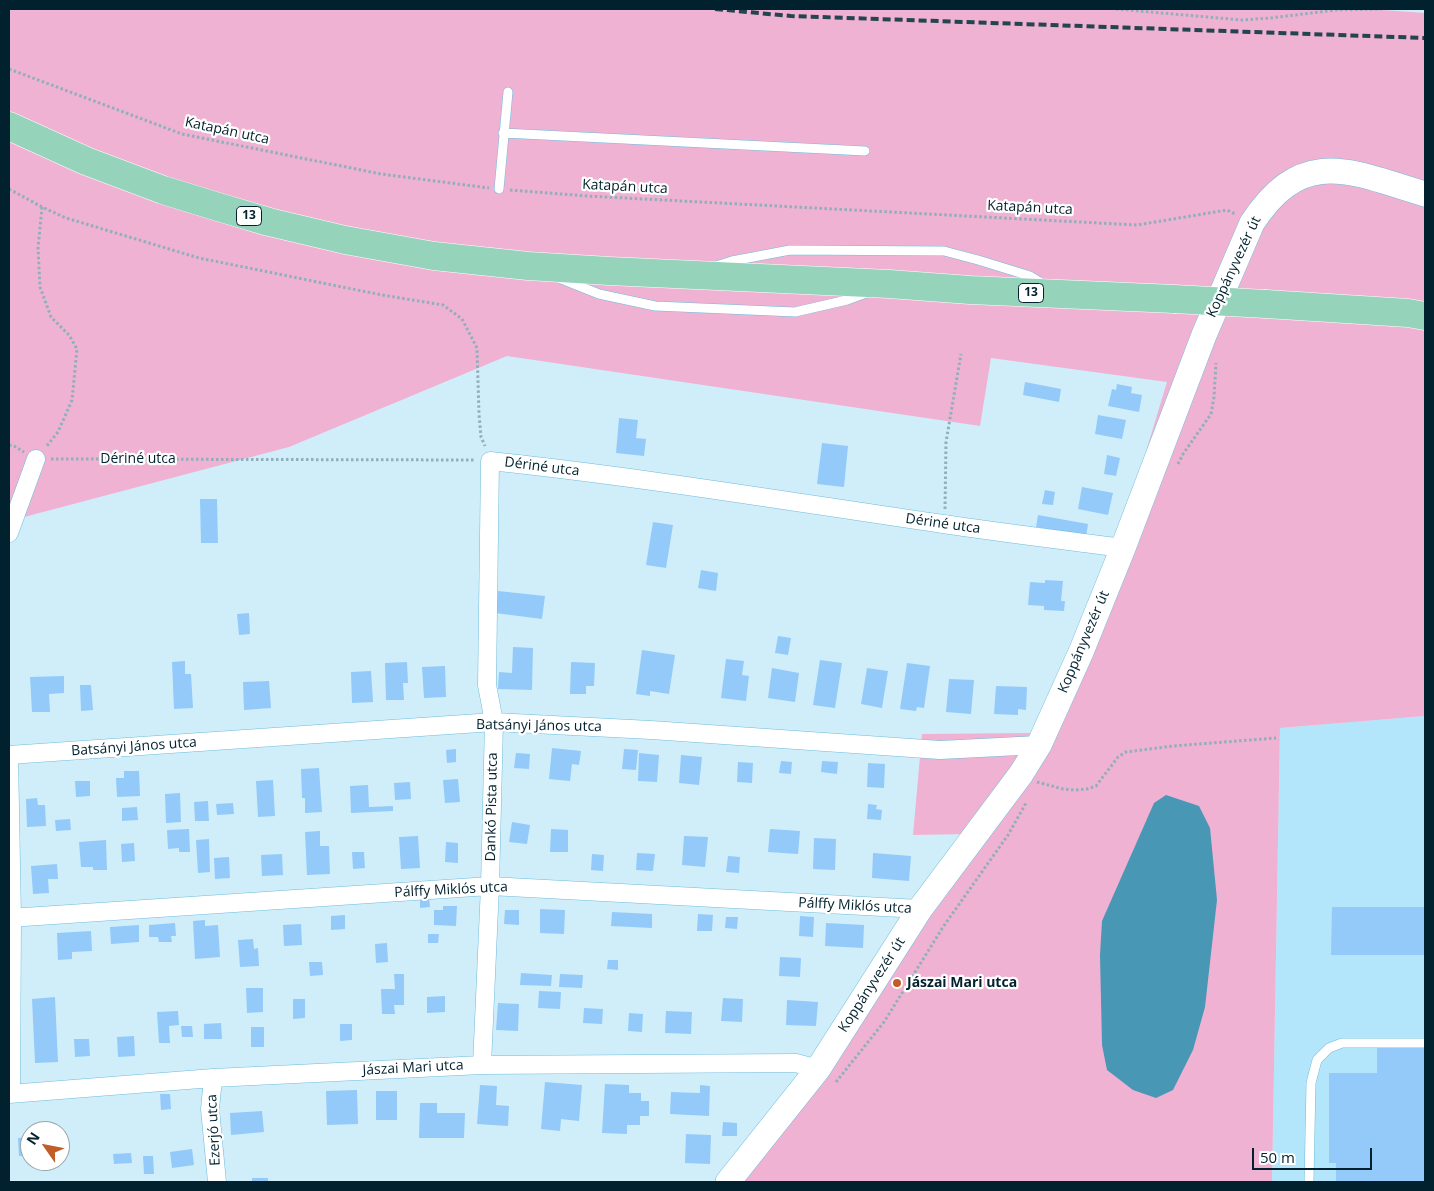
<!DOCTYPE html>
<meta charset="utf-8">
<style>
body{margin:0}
#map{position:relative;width:1434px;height:1191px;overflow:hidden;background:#d0eefa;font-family:"Open Sans",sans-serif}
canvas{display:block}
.frame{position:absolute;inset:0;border:10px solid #00212d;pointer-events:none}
.north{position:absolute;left:20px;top:1121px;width:50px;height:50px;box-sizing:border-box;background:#fff;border:1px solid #99a6ab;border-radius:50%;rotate:303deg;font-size:14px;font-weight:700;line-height:20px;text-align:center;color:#00212d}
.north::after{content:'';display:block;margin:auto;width:18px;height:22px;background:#c15d27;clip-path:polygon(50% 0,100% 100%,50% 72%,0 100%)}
.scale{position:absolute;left:1252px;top:1148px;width:120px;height:22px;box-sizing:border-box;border:2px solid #00212d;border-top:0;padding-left:6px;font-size:15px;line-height:18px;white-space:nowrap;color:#00212d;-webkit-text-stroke:4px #fff;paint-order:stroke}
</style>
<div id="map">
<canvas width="1434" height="1191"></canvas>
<div class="frame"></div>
<div class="north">N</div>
<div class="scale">50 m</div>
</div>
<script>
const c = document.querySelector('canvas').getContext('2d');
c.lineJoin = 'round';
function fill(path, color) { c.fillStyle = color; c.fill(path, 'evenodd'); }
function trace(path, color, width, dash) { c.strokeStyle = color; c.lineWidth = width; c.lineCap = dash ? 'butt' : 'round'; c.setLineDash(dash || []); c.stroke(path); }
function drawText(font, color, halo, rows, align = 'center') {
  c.font = font + ' "Open Sans",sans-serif'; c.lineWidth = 4.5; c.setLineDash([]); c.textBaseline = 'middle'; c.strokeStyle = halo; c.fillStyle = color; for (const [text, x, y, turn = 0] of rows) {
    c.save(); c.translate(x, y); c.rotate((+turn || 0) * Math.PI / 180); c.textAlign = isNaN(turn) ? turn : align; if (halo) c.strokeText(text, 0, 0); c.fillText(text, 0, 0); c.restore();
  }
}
fill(new Path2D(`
 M 1425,716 L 1425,1182 L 1272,1182 L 1280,728 Z`), '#b4e6fb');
fill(new Path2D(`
 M 9,9 L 1369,9 L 1425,13 L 1425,716 L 1280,728 L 1272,1182 L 714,1182 L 798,1081 L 969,834 L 913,835 L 922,734 L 1033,733 L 1111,567 L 1167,382 L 991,358 L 980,426 L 507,356 L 289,447 L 9,521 Z`), '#f0b2d3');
fill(new Path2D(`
 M 1166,795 L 1199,806 L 1210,828 L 1217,900 L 1205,1007 L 1193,1050 L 1173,1090 L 1156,1098 L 1133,1090 L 1107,1070 L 1102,1045 L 1100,955 L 1102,921 L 1154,803 Z`), '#4897b5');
fill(new Path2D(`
 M 1025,382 L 1061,389 L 1059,402 L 1023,395 Z
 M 1117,384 L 1132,387 L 1131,393 L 1142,395 L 1139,412 L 1108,406 L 1112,389 L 1116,390 Z
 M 1098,415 L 1126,420 L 1122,439 L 1095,434 Z
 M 619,418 L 638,420 L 636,438 L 646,439 L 644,456 L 616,453 Z
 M 822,443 L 848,446 L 844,487 L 817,484 Z
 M 1107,455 L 1120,458 L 1116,476 L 1104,474 Z
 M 1082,487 L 1113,493 L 1108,515 L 1078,509 Z
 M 1045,490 L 1055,492 L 1053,505 L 1042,504 Z
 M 200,499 L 217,499 L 218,543 L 201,543 Z
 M 1038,515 L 1088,524 L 1086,537 L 1036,527 Z
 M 653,522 L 673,525 L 666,568 L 646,565 Z
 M 701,570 L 718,573 L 716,591 L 698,588 Z
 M 1045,580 L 1063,581 L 1061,601 L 1065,601 L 1064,611 L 1044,610 L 1044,606 L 1028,605 L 1030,582 L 1045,583 Z
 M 498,591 L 545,596 L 542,619 L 495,613 Z
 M 249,613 L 250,634 L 239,635 L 237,614 Z
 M 778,636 L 791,638 L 788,655 L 775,653 Z
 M 513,647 L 533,648 L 532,690 L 498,689 L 499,672 L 512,673 Z
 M 642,650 L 675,655 L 669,694 L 650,691 L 650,696 L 636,694 Z
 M 726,659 L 744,661 L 742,675 L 749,676 L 746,701 L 721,698 Z
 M 820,660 L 842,663 L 835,708 L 813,705 Z
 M 185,661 L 185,674 L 191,674 L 193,708 L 174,709 L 172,662 Z
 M 407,662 L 408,683 L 403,683 L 404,700 L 386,700 L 385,663 Z
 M 571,662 L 595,663 L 594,686 L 586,686 L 586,694 L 570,694 Z
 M 907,663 L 930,666 L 924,708 L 917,707 L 916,711 L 900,709 Z
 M 445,666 L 446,697 L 424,698 L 422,667 Z
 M 772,668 L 799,673 L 795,702 L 768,698 Z
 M 867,668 L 888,671 L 882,708 L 861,704 Z
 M 371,671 L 373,702 L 352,703 L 351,672 Z
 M 64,676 L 64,693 L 49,694 L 50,712 L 32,712 L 30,677 Z
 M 949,679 L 974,680 L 971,714 L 946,712 Z
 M 269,681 L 271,708 L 244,710 L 243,682 Z
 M 80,685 L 91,685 L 93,710 L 81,711 Z
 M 996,686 L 1027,687 L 1026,710 L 1018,709 L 1018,715 L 994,714 Z
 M 552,748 L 581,751 L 579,765 L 572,764 L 570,781 L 549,779 Z
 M 456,749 L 456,762 L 447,763 L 446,750 Z
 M 624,749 L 638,750 L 636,770 L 622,769 Z
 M 516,753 L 530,754 L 529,769 L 514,768 Z
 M 639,753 L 659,755 L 657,782 L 638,781 Z
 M 681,755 L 702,757 L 699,785 L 679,783 Z
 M 781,761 L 792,762 L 791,774 L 779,773 Z
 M 822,761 L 838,762 L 837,774 L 821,772 Z
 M 738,762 L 753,763 L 752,783 L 737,782 Z
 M 868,763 L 885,764 L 884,788 L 867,787 Z
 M 319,768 L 322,812 L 305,813 L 305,798 L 302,798 L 301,769 Z
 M 124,771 L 139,771 L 140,796 L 117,797 L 116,778 L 124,778 Z
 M 458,779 L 460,802 L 445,803 L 443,780 Z
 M 273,780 L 275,816 L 258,817 L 256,781 Z
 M 75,781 L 90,781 L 90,796 L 76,797 Z
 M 410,782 L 411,799 L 395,800 L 394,783 Z
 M 368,785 L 369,807 L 393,806 L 393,811 L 351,813 L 350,786 Z
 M 180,793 L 181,822 L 166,823 L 165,794 Z
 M 37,798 L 38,805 L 45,805 L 46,826 L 27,827 L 26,799 Z
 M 208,801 L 209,821 L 195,821 L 194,802 Z
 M 233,803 L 234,814 L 217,815 L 216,804 Z
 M 868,804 L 877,805 L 876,809 L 882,810 L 881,820 L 867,819 Z
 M 137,807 L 138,820 L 122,821 L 122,808 Z
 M 70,819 L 71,830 L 56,831 L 55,820 Z
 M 512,822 L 530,825 L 527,844 L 509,842 Z
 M 189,829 L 190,852 L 179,852 L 179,848 L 168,849 L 167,830 Z
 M 551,829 L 568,830 L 568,852 L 550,852 Z
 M 770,829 L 800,831 L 798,854 L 768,852 Z
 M 320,831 L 320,846 L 329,846 L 330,874 L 307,875 L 305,832 Z
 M 418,836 L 420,868 L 401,869 L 399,837 Z
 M 684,836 L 708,837 L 705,867 L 682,865 Z
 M 814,838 L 836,839 L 835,870 L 813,869 Z
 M 209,839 L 210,872 L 198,873 L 196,840 Z
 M 106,840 L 107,870 L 93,870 L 93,867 L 81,867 L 79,842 Z
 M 446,842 L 458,843 L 458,863 L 445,862 Z
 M 134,843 L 135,861 L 122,862 L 121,844 Z
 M 352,852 L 364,852 L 365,868 L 353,869 Z
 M 637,853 L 655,854 L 653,871 L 636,870 Z
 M 873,853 L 911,856 L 909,881 L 872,878 Z
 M 282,854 L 283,875 L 262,876 L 261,855 Z
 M 592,854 L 604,855 L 603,871 L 591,870 Z
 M 728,856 L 740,857 L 739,873 L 726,872 Z
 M 229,857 L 230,878 L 215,879 L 214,858 Z
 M 57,864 L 58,879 L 48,879 L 49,893 L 33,894 L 31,866 Z
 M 420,898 L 429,898 L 430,907 L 420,908 Z
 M 443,906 L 457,906 L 456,926 L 434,925 L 434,910 L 443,910 Z
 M 1332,907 L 1425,907 L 1425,955 L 1331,955 Z
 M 540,909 L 565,910 L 564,934 L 540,933 Z
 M 505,910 L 519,910 L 519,925 L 504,924 Z
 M 612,912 L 652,914 L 652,928 L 611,926 Z
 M 698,914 L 713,915 L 712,931 L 697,931 Z
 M 345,915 L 345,929 L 331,930 L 331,916 Z
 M 800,916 L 814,917 L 813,937 L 799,936 Z
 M 726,917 L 738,917 L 737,929 L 725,928 Z
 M 205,920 L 205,926 L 218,925 L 220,957 L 195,959 L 193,921 Z
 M 175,923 L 176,936 L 171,936 L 172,942 L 159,942 L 158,937 L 149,937 L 149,925 Z
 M 826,923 L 864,925 L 863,948 L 825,946 Z
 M 301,924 L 302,945 L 284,946 L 283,925 Z
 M 139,925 L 139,942 L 111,944 L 110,927 Z
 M 91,931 L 92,951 L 72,952 L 72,959 L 58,960 L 57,933 Z
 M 428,934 L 439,934 L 438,943 L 428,943 Z
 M 253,939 L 254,949 L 258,948 L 259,966 L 240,967 L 238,940 Z
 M 387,943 L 388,962 L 376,963 L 375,944 Z
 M 780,957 L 801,958 L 800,977 L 779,976 Z
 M 608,960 L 618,960 L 618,970 L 607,969 Z
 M 309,962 L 322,962 L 323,975 L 310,976 Z
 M 521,973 L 552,975 L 551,986 L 520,985 Z
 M 394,974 L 404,974 L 404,1005 L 394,1005 L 395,1014 L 382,1014 L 381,989 L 395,989 Z
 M 560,974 L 583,975 L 582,988 L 559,987 Z
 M 246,988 L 263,988 L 263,1012 L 247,1013 Z
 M 539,991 L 561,992 L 560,1009 L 538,1008 Z
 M 445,996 L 445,1012 L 427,1013 L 427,997 Z
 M 55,997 L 58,1062 L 35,1063 L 32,999 Z
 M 723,998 L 743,999 L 742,1022 L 721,1021 Z
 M 293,999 L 305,999 L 305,1018 L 293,1019 Z
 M 787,1000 L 818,1002 L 816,1026 L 786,1025 Z
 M 498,1003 L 519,1004 L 518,1031 L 496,1030 Z
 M 584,1008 L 603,1009 L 602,1024 L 583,1023 Z
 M 178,1011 L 179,1025 L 169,1026 L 170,1043 L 159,1043 L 157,1012 Z
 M 666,1011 L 692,1012 L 691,1034 L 665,1033 Z
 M 629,1013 L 643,1014 L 642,1032 L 628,1031 Z
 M 221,1023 L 222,1039 L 204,1039 L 204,1024 Z
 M 340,1024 L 352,1024 L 352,1040 L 340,1041 Z
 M 181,1026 L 192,1026 L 193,1037 L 182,1037 Z
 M 251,1027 L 264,1027 L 264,1047 L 251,1047 Z
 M 134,1036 L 135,1056 L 118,1057 L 117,1037 Z
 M 74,1039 L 89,1039 L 90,1056 L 75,1057 Z
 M 1377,1047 L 1425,1047 L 1425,1182 L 1336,1182 L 1336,1163 L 1329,1163 L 1329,1073 L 1377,1073 Z
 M 545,1082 L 582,1085 L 579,1121 L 561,1119 L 560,1131 L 541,1129 Z
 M 605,1084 L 629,1085 L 629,1093 L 641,1093 L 641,1101 L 649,1101 L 649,1116 L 640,1116 L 640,1125 L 627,1125 L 627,1134 L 602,1133 Z
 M 480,1085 L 497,1086 L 496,1105 L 509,1106 L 508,1126 L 477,1124 Z
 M 700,1085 L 710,1086 L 709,1116 L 670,1114 L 671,1092 L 700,1093 Z
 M 357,1090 L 358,1124 L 327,1125 L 326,1091 Z
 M 376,1091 L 397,1091 L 397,1120 L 376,1120 Z
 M 160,1094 L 170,1094 L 171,1109 L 161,1110 Z
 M 420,1103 L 437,1103 L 437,1113 L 465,1113 L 464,1138 L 419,1138 Z
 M 262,1111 L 264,1132 L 231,1135 L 230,1113 Z
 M 723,1122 L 737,1123 L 737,1136 L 722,1136 Z
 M 686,1134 L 711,1135 L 710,1164 L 685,1163 Z
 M 30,1137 L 30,1155 L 19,1156 L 18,1138 Z
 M 192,1149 L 194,1165 L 172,1168 L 170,1152 Z
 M 131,1153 L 132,1163 L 114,1164 L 113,1154 Z
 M 143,1156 L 153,1156 L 154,1174 L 144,1174 Z
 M 252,1178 L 268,1178 L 268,1182 L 252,1182 Z`), '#93cafa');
const lane = new Path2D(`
 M 503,133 L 865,151
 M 499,189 L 508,92
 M 716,266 L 732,261 L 790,250 L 944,251 L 978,260 L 1030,276 L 1045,285
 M 559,278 L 599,294 L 655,306 L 795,312 L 847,300 L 866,293
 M 1309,1182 L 1311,1083 L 1317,1060 L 1329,1048 L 1342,1043 L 1425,1043`);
const street = new Path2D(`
 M 9,533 L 36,459
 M 9,755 L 494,722 L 651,730 L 940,750 L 1039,745
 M 9,755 L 12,918 L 11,1094
 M 9,918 L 490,886 L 920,909
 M 482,1065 L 490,886 L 494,722 L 487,685 L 490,461 C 642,477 792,502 943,524 C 1003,533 1063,540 1123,548
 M 213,1078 L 210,1109 L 217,1182
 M 9,1094 L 213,1078 L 482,1065 L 796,1063 L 818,1069`);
const secondary = new Path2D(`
 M 728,1182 L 818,1069 L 920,909 L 1021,774 L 1039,745 L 1081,652 L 1123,548 L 1204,335 L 1252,223 C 1303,145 1351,172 1425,194`);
const primary = new Path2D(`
 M 9,126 L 86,161 L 163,190 L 215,206 L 269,222 L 345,240 L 434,256 L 528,266 L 609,271 L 889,284 L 970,290 L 1174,299
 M 1266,304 L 1408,313 L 1425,316`);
trace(lane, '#6ebcdb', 10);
trace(street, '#6ebcdb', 19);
trace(secondary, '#6ebcdb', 26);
trace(primary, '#fff', 29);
trace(new Path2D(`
 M 1116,9 L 1242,20 L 1270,18 L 1336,10 L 1381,9
 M 9,69 L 182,134 L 381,174 L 489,188
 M 9,189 L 42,207 L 66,218 L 199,258 L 382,295 L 443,305 L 462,319 L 477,348 L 479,414 L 481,437 L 485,446
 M 510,190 L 587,196 L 1137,225 L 1227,210 L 1235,214
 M 42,207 L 38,248 L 40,287 L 51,317 L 69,335 L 77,349 L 72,400 L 58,432 L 46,447
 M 9,445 L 14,446 L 24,452
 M 51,459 L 474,460
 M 1178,464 L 1183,454 L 1211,414 L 1214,397 L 1216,363
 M 945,509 L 946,442 L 961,354
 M 1037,782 L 1063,789 L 1075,790 L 1087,789 L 1096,786 L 1118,757 L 1126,752 L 1173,746 L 1276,738
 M 836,1082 L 884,1022 L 943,927 L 1008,835 L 1026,803`), '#90afbb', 3, [2.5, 2.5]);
trace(lane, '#fff', 9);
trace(street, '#fff', 18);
trace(secondary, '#fff', 25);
trace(primary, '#96d3bb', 28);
trace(new Path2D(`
 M 715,9 L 791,16 L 1425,38`), '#244450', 4, [8, 4]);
const primaryBridge = new Path2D(`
 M 1174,299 L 1266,304`);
trace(primaryBridge, '#fff', 29, []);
trace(primaryBridge, '#96d3bb', 28);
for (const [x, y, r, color] of [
 [897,983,5,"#c15d27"]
]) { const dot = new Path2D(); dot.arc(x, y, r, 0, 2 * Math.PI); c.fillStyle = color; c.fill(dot); trace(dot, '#fff', 2); }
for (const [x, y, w] of [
 [249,216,25],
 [1031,293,25]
]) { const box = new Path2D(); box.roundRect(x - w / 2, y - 9.5, w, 19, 4); c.fillStyle = '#fff'; c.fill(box); trace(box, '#00212d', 1); }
drawText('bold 12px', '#00212d', null, [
 ["13",249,216],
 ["13",1031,293]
]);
drawText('14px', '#00212d', '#fff', [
 ["Katapán utca",227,131,12],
 ["Katapán utca",625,187,3],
 ["Katapán utca",1030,208,3],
 ["Koppányvezér út",1234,267,-65],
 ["Dériné utca",138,459],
 ["Dériné utca",542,467,7],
 ["Dériné utca",943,524,8],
 ["Koppányvezér út",1084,642,-67],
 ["Batsányi János utca",539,726,1],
 ["Batsányi János utca",134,747,-4],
 ["Dankó Pista utca",492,807,-89],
 ["Pálffy Miklós utca",451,890,-3],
 ["Pálffy Miklós utca",855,906,3],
 ["Koppányvezér út",872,985,-57],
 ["Jászai Mari utca",413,1068,-3],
 ["Ezerjó utca",214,1130,-93]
]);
drawText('bold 14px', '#00212d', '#fff', [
 ["Jászai Mari utca",907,983]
], 'left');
</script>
